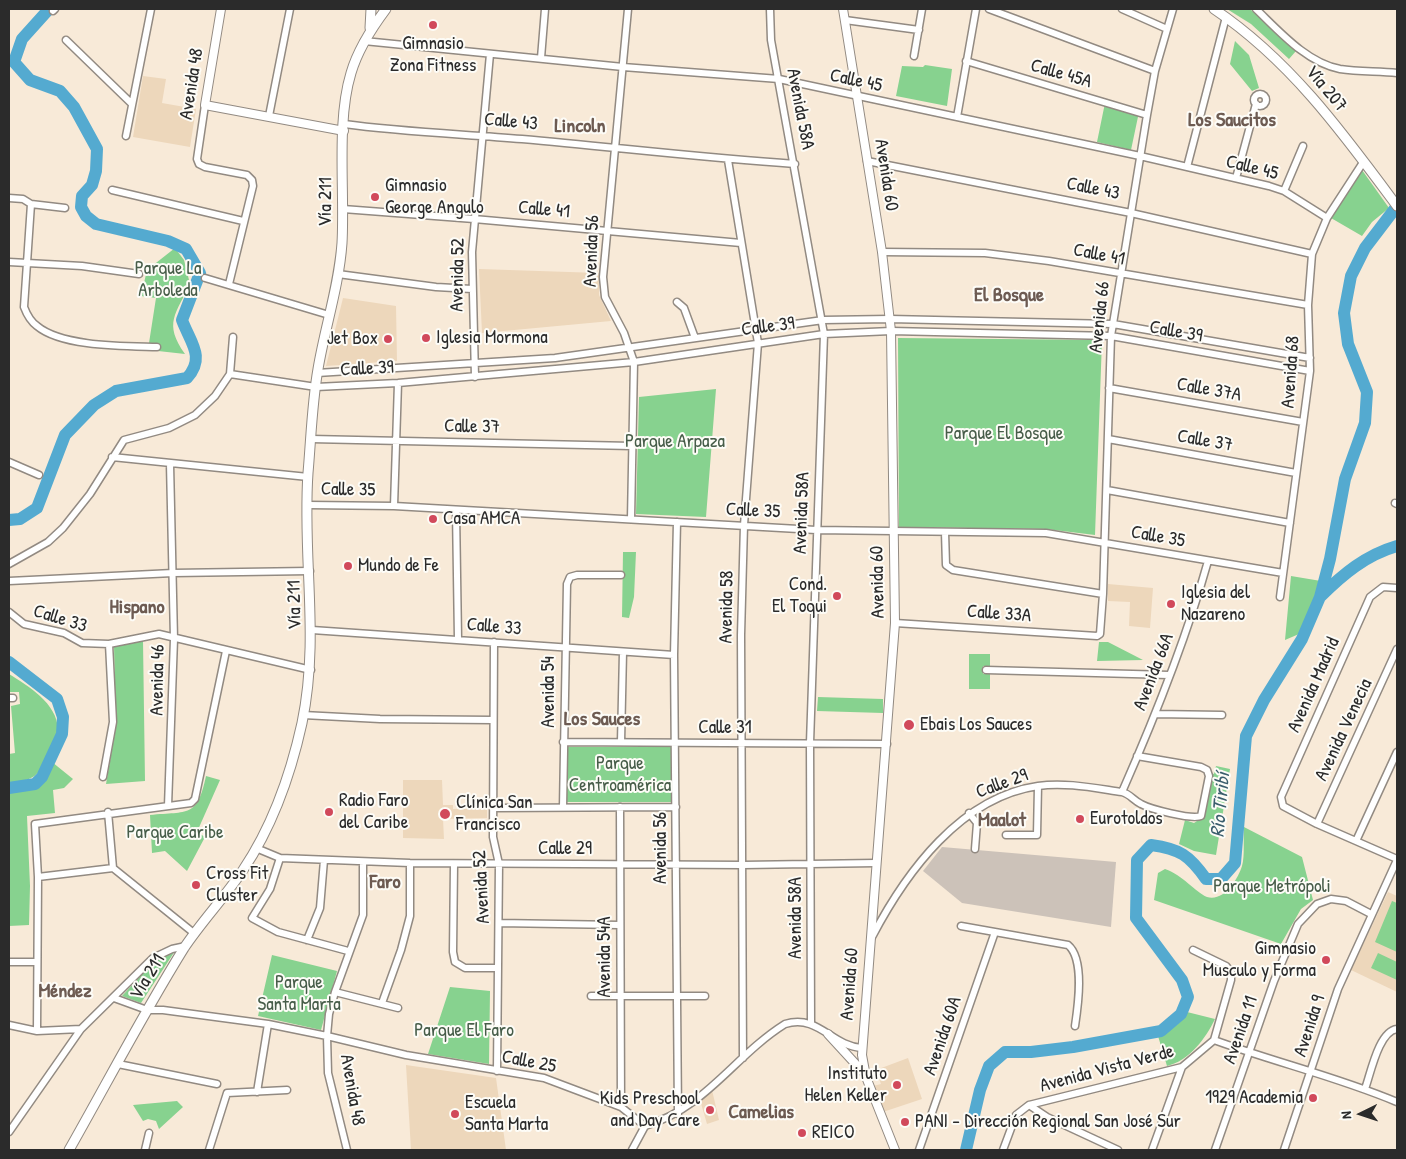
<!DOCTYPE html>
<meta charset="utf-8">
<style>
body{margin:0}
#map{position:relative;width:1406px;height:1159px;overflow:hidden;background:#f8ead8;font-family:"Patrick Hand",sans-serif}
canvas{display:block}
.frame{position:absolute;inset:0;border:10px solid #2b2b2b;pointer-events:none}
.north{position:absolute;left:1336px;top:1089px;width:50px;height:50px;-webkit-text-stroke:4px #fdfcf7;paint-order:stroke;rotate:266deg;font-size:14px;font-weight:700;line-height:20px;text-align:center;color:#2b2b2b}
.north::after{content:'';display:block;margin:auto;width:18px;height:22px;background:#2b2b2b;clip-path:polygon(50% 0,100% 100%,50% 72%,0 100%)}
</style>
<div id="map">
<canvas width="1406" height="1159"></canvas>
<div class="frame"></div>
<div class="north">N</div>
</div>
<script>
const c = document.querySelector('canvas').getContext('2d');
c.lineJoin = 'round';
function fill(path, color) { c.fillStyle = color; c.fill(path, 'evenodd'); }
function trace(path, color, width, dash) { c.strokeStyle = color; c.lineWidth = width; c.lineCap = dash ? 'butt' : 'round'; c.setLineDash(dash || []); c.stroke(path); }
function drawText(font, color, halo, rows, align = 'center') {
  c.font = font + ' "Patrick Hand",sans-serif'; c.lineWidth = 4; c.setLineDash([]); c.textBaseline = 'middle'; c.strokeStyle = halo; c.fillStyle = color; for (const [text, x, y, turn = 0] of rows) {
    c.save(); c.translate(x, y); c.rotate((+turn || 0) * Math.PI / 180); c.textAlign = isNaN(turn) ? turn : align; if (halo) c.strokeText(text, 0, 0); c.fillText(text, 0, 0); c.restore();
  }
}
fill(new Path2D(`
 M 143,76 L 166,79 L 162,103 L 196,109 L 190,147 L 133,137 Z
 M 479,269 L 599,273 L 599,295 L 611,321 L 482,333 Z
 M 343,298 L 396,306 L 397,361 L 326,366 Z
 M 1108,584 L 1153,588 L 1150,628 L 1129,626 L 1130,602 L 1108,601 Z
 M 403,780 L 442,780 L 443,805 L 453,805 L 453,809 L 487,808 L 487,818 L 443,819 L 444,839 L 403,838 Z
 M 1388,892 L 1397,896 L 1397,992 L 1351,970 Z
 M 908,1058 L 922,1099 L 883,1112 L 873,1086 L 881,1084 L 876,1070 Z
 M 406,1065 L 496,1078 L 506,1150 L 411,1150 Z
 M 712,1090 L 719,1120 L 707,1124 L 700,1100 Z`), '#edd7bb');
fill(new Path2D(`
 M 942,847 L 1116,862 L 1111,927 L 962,903 L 923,871 Z`), '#ccc2b9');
fill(new Path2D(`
 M 1227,9 L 1250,9 L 1296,51 L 1289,59 L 1251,24 Z
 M 1235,41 L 1249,55 L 1259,88 L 1252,91 L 1230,64 Z
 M 925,65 L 952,69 L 947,106 L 896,96 L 902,66 L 923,67 Z
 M 1105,103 L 1139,112 L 1131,150 L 1097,142 Z
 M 1362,170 L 1389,208 L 1372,222 L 1362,236 L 1331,218 Z
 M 175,248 L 184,260 L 190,284 C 176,314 163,323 185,354 L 158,351 L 158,344 L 149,343 L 156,298 L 141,296 L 147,270 Z
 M 898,338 L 1102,340 L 1095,535 L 1046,529 L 899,527 Z
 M 716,389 L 706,517 L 636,514 L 639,397 Z
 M 623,552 L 636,552 L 634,597 L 629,618 L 622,617 Z
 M 1291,576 L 1321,581 L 1315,600 L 1299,634 L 1285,640 Z
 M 143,641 L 145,781 L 106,784 L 116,726 L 114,647 L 130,642 Z
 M 1099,642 L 1108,642 L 1143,660 L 1097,661 Z
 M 969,654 L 990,654 L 990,666 L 983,666 L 983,674 L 990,674 L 990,689 L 969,689 Z
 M 9,674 C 28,686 57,703 58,729 C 58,738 51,750 47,758 C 37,779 31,780 9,783 L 9,754 L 15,753 L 11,706 L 20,704 L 19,692 L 9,692 Z
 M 818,697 L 883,699 L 883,713 L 817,711 Z
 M 567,747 L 672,747 L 673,802 L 567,802 Z
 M 52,762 L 73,779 L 64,788 L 53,790 L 55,813 L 27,816 L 30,886 L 29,925 L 9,926 L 9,791 C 35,787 39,787 52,762 Z
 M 1216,766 L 1230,769 L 1216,855 L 1194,851 L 1179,844 L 1185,820 L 1194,823 L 1200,819 L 1211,773 L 1214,774 Z
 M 206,776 L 220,780 L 197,832 L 205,837 L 187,871 L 165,851 L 152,853 L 150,815 C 189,811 197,818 206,776 Z
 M 1244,827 L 1302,857 L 1313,900 L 1301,909 L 1281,944 L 1154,900 L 1158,873 L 1165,869 C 1183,875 1195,892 1207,897 C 1224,902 1238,879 1242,866 C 1245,855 1243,839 1244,827 Z
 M 1392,901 L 1397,903 L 1397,952 L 1375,942 Z
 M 175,951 L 141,1003 L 122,996 L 156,959 Z
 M 1378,953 L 1397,962 L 1397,980 L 1371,968 Z
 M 272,955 L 337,971 L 321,1030 L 258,1016 Z
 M 450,987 L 490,991 L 489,1064 L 428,1054 Z
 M 1187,1012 L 1215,1019 C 1206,1038 1189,1061 1167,1066 L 1158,1036 C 1167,1033 1184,1021 1187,1012 Z
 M 177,1101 L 183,1107 L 159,1129 L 156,1121 L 148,1119 L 143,1121 L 133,1105 Z`), '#87d28f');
trace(new Path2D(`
 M 9,520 L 20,519 L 37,508 L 65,435 L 94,405 L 116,391 L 187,378 C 206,357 190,342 182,320 L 200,273 L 186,249 L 168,241 L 96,224 L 86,216 L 81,207 L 82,196 L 92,185 L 96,171 L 97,149 L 74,107 L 60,91 L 30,80 L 14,62 L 22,39 L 49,9
 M 1320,597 C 1343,574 1366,555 1397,546
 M 9,662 L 57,699 L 63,717 L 62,734 L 42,777 L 35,784 L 9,788
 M 966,1150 L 980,1090 L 989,1066 L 1005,1052 L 1031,1052 L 1073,1047 L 1161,1031 L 1181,1014 L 1188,997 L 1182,980 L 1136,918 L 1137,860 L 1151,845 C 1180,849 1189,855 1206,879 L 1221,879 L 1235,863 L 1246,736 L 1264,700 L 1302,639 L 1320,597 L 1330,559 L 1345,479 L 1365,423 L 1367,392 L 1348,344 L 1344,313 L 1351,276 L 1365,248 L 1397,206`), '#54aad0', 12);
const minor = new Path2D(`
 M 628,9 L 603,277 L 605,297 L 624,333 L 634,362 L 631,519
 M 770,9 L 771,40 L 824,334 L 810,743 L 811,1023
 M 989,9 L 1155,71
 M 1122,9 L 1167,29
 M 1256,9 C 1279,31 1307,63 1340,69 C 1359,72 1378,71 1397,73
 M 53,11 L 55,9
 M 845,20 L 919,30
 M 66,40 L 132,104
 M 364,41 L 623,67 L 779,79 L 1140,156 L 1269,186 L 1284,191 L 1327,218
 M 914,56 L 922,9
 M 541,58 L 545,9
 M 966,61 L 1147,115
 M1254 100a6 6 0 1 1 12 0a6 6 0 1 1-12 0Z
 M 205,105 L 197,159 L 199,164 L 205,167 L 247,175 L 252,180 L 253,186 L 229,284
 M 269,116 L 290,9
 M 957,117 L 976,9
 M 344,124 C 403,132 463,134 522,139 C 613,147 704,158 795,164
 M 126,136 L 151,9
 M 728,160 L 758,343 L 744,525 L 741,635 L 743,1058
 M 867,161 L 1131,213 L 1312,254
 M 1187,167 L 1226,17
 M 1236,178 L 1256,104
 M 112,190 L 243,221
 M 1284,191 L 1303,146
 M 9,198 L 23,199 L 31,204 L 65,208
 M 31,204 L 24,307 C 27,315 30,321 37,326 C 62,347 125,346 157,347
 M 343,209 L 474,219 L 741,243
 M 882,252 L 985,253 L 1049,261 L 1308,305
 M 9,262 L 82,266 L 139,274
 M 338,274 L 436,287 L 472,289
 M 205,278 L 329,315
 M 677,302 L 684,308 L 695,338
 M 317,373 L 555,358 L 823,320 L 890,319 L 1113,324 L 1310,358
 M 230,374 L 316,387 L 398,383 L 634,362 L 824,334 L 891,331 L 1111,336 L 1310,371
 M 475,377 L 472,252 L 490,54
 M 1109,388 L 1303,422
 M 311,439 L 632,446
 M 1108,439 L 1296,473
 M 112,457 L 308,477
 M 9,462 L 39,475
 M 1107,490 L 1290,523
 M 1395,503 L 1397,504
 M 308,505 L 394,506 L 816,530 L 1046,533 L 1283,573
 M 394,506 L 398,383
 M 456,511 L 458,639
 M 677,522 L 674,655 L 678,1114
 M 945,532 L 946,565 L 953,570 L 1103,594
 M 9,564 L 48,542 L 63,528 L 90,494 L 124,440 L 169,428 L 195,415 L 215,396 L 230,374 L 233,337
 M 9,581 L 173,573 L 310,571
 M 1397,588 L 1383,587 L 1370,597 L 1281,797 L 1283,806 L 1317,824 L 1397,859
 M 1280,597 L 1310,371 L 1308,305 L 1312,254 L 1327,218 L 1364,161
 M 9,612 L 24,624 L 64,633 L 82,643 L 109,644 L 159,634 L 311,670
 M 895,623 L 1097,636 L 1100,634 L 1103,594 L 1111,336 L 1147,115 L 1155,71 L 1173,9
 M 312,630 L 674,655
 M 494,642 L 493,837 L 499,864 L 497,1071
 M 986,670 L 1169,675
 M 9,698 L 13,698
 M 1155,714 L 1222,715
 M 303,715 L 380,719 L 493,720
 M 563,742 L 887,744
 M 621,742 L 623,652
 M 103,777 L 113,722 L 109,644
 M 1122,792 C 1155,717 1186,640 1208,561
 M 168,806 L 174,639 L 170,464
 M 563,807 L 567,584 L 570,577 L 577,575 L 621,575
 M 620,807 L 621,1107
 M 494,808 L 676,807
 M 108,812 L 113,868
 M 969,813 L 977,823 L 975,849
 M 1317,824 L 1397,649
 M 1006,835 L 1037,835 L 1038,786
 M 1356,841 L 1397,752
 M 256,848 L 280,858 L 410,863 L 743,865 L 876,863
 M 280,858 L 270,889 L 252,918 L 278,932 L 348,951
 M 454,864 L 453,952 L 455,962 L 465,968 L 498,968
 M 38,877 L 113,868 L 195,934
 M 499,923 L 619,925
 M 961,926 L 1068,945 C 1085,959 1078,1006 1075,1026
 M 872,937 C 906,872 961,797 1038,786 C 1065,782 1094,788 1122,792 C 1130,794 1133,800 1141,804 C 1150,809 1192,820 1201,816 L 1209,776 L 1207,770 L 1201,767 L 1137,756
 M 307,940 L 320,908 L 324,860
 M 9,962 L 37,962
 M 335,992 L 398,1008
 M 591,996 L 705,996
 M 114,998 L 147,1010 L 163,1010 L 268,1024 L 327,1036 L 406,1055 L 544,1078 L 621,1107 L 645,1126
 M 382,1003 L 401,950 L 410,916 L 410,863
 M 9,1025 L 37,1031 L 81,1029
 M 37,1031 L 38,877 L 35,824 L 191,803 L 195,799 L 226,651
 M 1214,1040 C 1274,1062 1338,1077 1397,1102
 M 118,1064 L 217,1084
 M 1365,1089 C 1371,1072 1379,1031 1397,1029
 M 257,1092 L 268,1024
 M 1029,1105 L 1047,1117 L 1118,1150
 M 645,1126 C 706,1108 734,1056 785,1024 C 819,1014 831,1046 862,1048
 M 9,1132 L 81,1029 L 153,958 L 172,949 L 186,946
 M 145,1150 L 149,1133
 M 209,1150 L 227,1093 L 287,1090
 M 347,1150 L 328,1073 L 327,1036 L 329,1014 L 335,992 L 363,915 L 363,862
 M 632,1150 L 645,1126
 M 919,1150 L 995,932
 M 1003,1150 L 1016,1115 L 1029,1105 L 1182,1067 L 1214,1040 L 1231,980 L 1231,972 L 1226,966 L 1193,950
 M 1152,1150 L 1182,1067
 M 1215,1150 L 1274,981 L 1298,924 L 1317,904 L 1331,899 L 1346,901 L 1371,914
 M 1284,1150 L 1338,989 L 1397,860`);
const tertiary = new Path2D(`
 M 221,9 L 205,105 L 344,131
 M 843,9 L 882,252 L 891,331 L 895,623 L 862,1055 L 866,1077 L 895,1150
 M 828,1034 L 862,1071`);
const secondary = new Path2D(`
 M 1214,9 C 1290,60 1343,133 1397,206
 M 370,28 L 371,9
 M 69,1150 C 107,1083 143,1014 184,948 C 202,921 225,897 243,870 C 272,827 291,773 302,723 C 320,637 302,558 308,473 C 311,439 312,403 318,369 C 325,327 339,286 342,243 C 345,191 336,122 351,73 C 358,49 371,29 386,9`);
trace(minor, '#928a82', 9);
trace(tertiary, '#928a82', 10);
trace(secondary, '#928a82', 11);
trace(minor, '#fff', 6);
trace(tertiary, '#fff', 8);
trace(secondary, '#fff', 9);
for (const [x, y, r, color] of [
 [433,25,5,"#d1495b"],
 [375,197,5,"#d1495b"],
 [426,338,5,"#d1495b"],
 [388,339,5,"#d1495b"],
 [433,519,5,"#d1495b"],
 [348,566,5,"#d1495b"],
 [837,596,5,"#d1495b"],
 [1171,604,5,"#d1495b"],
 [909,725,6,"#d1495b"],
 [329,812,5,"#d1495b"],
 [445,814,6,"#d1495b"],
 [1080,819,5,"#d1495b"],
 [196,885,5,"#d1495b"],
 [1326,960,5,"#d1495b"],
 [897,1085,5,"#d1495b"],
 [1313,1098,5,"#d1495b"],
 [710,1110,5,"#d1495b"],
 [455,1114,5,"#d1495b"],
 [905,1122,5,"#d1495b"],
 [802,1133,5,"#d1495b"]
]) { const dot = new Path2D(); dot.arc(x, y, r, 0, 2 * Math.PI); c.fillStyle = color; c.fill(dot); trace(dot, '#fdfcf7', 2); }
drawText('19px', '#2b2b2b', '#fdfcf7', [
 ["Gimnasio",433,44,"center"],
 ["Zona Fitness",433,66,"center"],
 ["Gimnasio",385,186],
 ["George Angulo",385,208],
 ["Iglesia Mormona",436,338],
 ["Jet Box",378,339,"right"],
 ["Casa AMCA",443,519],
 ["Mundo de Fe",358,566],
 ["Cond.",827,585,"right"],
 ["El Toqui",827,607,"right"],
 ["Iglesia del",1181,593],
 ["Nazareno",1181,615],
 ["Ebais Los Sauces",920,725],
 ["Radio Faro",339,801],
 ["del Caribe",339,823],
 ["Clínica San",456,803],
 ["Francisco",456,825],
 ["Eurotoldos",1090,819],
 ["Cross Fit",206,874],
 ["Cluster",206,896],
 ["Gimnasio",1316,949,"right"],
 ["Musculo y Forma",1316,971,"right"],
 ["Instituto",887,1074,"right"],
 ["Helen Keller",887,1096,"right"],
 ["1929 Academia",1303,1098,"right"],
 ["Kids Preschool",700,1099,"right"],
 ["and Day Care",700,1121,"right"],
 ["Escuela",465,1103],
 ["Santa Marta",465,1125],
 ["PANI - Dirección Regional San José Sur",915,1122],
 ["REICO",812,1133]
], 'left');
drawText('19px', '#2b2b2b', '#fdfcf7', [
 ["Calle 45A",1061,74,16],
 ["Calle 45",856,81,12],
 ["Avenida 48",192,84,-81],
 ["Vía 207",1326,89,50],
 ["Avenida 58A",800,109,79],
 ["Calle 43",511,122,5],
 ["Calle 45",1252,168,14],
 ["Avenida 60",886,175,81],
 ["Calle 43",1093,189,11],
 ["Vía 211",326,202,-89],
 ["Calle 41",544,210,5],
 ["Avenida 56",592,251,-88],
 ["Calle 41",1099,255,11],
 ["Avenida 52",458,275,-89],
 ["Avenida 66",1100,317,-84],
 ["Calle 39",768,327,-7],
 ["Calle 39",1176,332,10],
 ["Calle 39",367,369,-3],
 ["Avenida 68",1291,372,-86],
 ["Calle 37A",1209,390,10],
 ["Calle 37",472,427,1],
 ["Calle 37",1205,441,10],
 ["Calle 35",348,490,1],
 ["Calle 35",753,511,3],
 ["Avenida 58A",802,513,-88],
 ["Calle 35",1158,537,10],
 ["Avenida 60",878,582,-91],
 ["Vía 211",295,605,-91],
 ["Avenida 58",727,607,-89],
 ["Calle 33A",999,614,4],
 ["Calle 33",60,619,17],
 ["Calle 33",494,627,5],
 ["Avenida 66A",1154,672,-69],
 ["Avenida 46",158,680,-89],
 ["Avenida Madrid",1314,685,-66],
 ["Avenida 54",549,692,-90],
 ["Calle 31",725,728],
 ["Avenida Venecia",1344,730,-65],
 ["Calle 29",1002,784,-20],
 ["Avenida 56",661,848,-90],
 ["Calle 29",565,849],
 ["Avenida 52",482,887,-93],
 ["Avenida 58A",796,918,-90],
 ["Avenida 54A",605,957,-90],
 ["Vía 211",148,977,-59],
 ["Avenida 60",850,984,-86],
 ["Avenida 9",1310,1026,-72],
 ["Avenida 11",1241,1030,-71],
 ["Avenida 60A",943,1036,-71],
 ["Calle 25",529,1062,11],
 ["Avenida Vista Verde",1107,1069,-15],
 ["Avenida 48",352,1090,80]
]);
drawText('19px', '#475d49', '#fdfcf7', [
 ["Parque La",168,269],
 ["Arboleda",168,291],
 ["Parque El Bosque",1004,434],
 ["Parque Arpaza",675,442],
 ["Parque",620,764],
 ["Centroamérica",620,786],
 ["Parque Caribe",175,833],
 ["Parque Metrópoli",1272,887],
 ["Parque",299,983],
 ["Santa Marta",299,1005],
 ["Parque El Faro",464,1031]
]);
drawText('bold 20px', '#6d5b52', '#fdfcf7', [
 ["Los Saucitos",1232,121],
 ["Lincoln",580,127],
 ["El Bosque",1009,296],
 ["Hispano",137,608],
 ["Los Sauces",602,720],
 ["Maalot",1002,821],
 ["Faro",385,883],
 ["Méndez",65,992],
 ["Camelias",761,1113]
]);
drawText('italic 20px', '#3b5e6d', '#fdfcf7', [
 ["Río Tiribí",1221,805,-85]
]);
</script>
